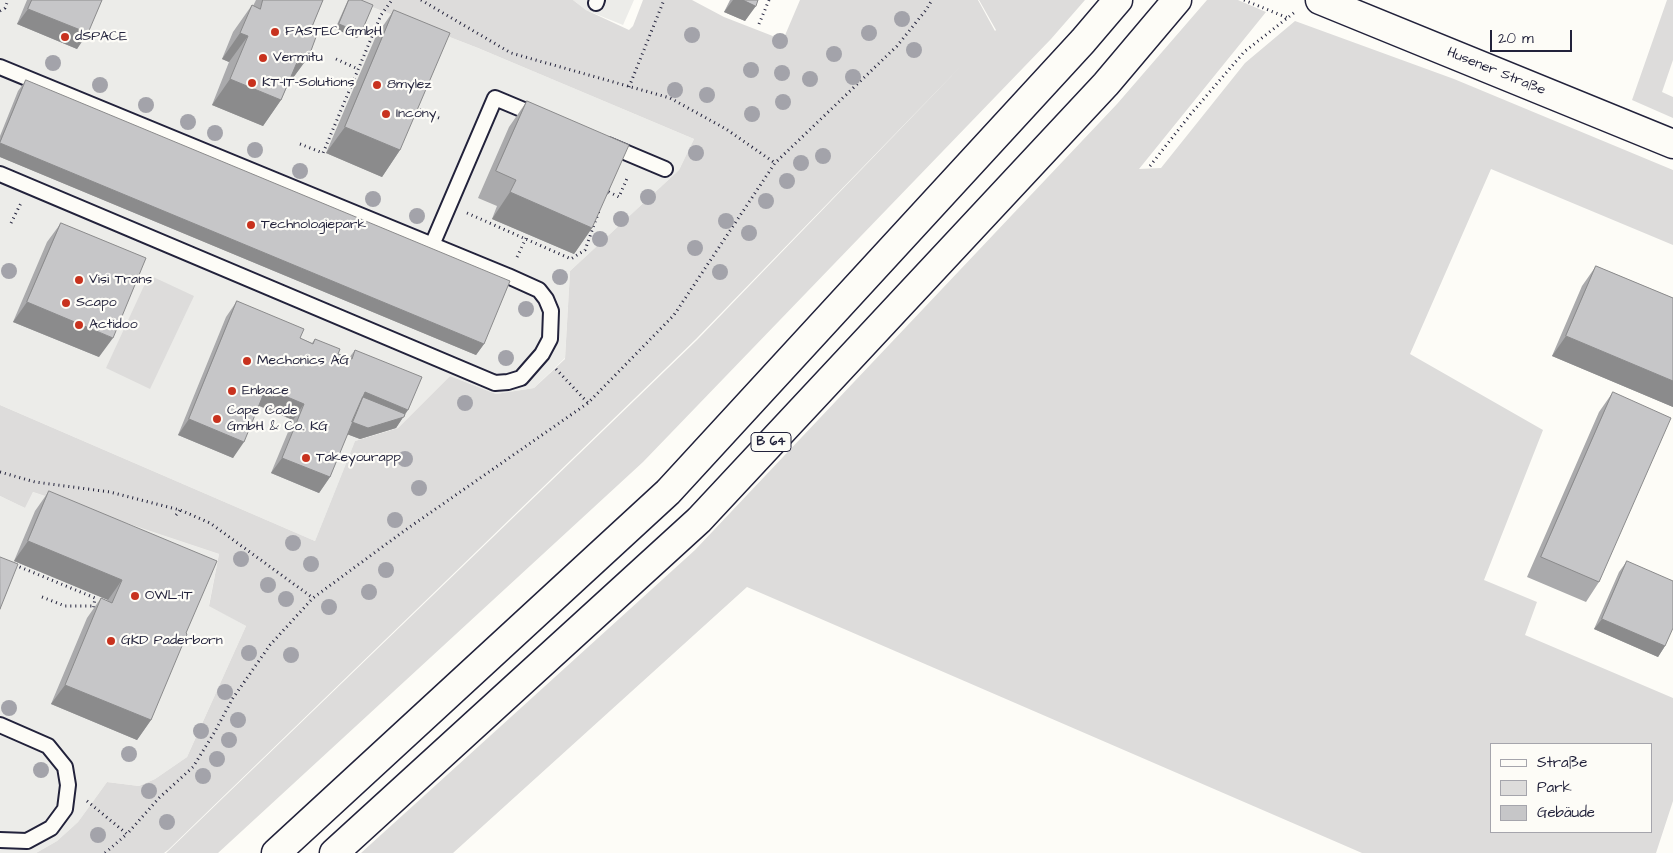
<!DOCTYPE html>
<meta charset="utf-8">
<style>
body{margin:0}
#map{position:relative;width:1673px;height:853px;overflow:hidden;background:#fdfcf7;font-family:"Architects Daughter",sans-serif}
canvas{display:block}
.legend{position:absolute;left:1490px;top:743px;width:162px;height:90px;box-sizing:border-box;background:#fdfcf7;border:1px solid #a5a5ac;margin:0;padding:6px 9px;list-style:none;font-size:15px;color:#22223b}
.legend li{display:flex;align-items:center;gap:10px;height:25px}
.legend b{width:25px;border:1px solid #a5a5ac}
.scale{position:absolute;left:1490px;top:30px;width:82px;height:22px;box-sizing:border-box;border:2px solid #22223b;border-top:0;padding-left:6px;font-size:15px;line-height:18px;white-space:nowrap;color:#22223b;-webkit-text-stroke:4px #fdfcf7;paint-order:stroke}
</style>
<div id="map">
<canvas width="1673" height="853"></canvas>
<ul class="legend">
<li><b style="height:6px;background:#fdfcf7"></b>Straße</li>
<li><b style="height:14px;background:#dddcdb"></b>Park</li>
<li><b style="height:14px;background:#c6c6c8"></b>Gebäude</li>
</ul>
<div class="scale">20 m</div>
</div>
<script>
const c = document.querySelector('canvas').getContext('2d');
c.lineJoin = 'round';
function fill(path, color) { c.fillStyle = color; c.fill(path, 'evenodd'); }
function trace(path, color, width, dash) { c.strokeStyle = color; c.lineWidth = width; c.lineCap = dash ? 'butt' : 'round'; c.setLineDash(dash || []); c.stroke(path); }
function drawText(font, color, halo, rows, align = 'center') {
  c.font = font + ' "Architects Daughter",sans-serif'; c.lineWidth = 4.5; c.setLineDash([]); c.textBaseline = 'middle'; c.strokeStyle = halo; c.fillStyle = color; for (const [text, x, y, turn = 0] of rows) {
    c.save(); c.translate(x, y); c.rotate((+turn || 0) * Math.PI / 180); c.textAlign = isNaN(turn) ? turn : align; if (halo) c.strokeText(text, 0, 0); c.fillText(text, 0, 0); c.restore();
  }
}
fill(new Path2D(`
 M 0,0 L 354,0 L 478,48 L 694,139 L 679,170 L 570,271 L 565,358 L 534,388 L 496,394 L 450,376 L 398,428 L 355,441 L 315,541 L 0,405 Z
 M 573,0 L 634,0 L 623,25 L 586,10 Z
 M 33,492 L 219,554 L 209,605 L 246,626 L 187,757 L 155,779 L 139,786 L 107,782 L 78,822 L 57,841 L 36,853 L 0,853 L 0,496 L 25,508 Z`), '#ecece9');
fill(new Path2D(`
 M 354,0 L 573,0 L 586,10 L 629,30 L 633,26 L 643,0 L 692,0 L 724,17 L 783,40 L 800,0 L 978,0 L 995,31 L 996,30 L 979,0 L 1085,0 L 1051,39 L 643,462 L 218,853 L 166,853 L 697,340 L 965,62 L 696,339 L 168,850 L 164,853 L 36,853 L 57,841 L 78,822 L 107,782 L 139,786 L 155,779 L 187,757 L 246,626 L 209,606 L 219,554 L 33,492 L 25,508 L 0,496 L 0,405 L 315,541 L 355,441 L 398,428 L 450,376 L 496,394 L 534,388 L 565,359 L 570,271 L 679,170 L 694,139 L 478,48 Z
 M 1207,0 L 1238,0 L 1266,12 L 1139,169 L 1161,168 L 1245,63 L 1295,21 L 1454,79 L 1673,170 L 1673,245 L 1491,169 L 1410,354 L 1543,430 L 1484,580 L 1537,602 L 1525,635 L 1673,698 L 1673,801 L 1656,853 L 1362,853 L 747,587 L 453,853 L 361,853 L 695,550 L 1117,104 ZM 1492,744 L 1652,744 L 1652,832 L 1492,832 Z
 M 1667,0 L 1673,0 L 1673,60 L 1662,92 L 1673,97 L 1673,118 L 1632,100 Z
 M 149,275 L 194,296 L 150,389 L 106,368 Z`), '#dddcdb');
const lane = new Path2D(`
 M 596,3 L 597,0
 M 0,67 L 508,276 L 539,290 L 546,299 L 551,311 L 550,339 L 542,354 L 521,378 L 508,382 L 495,383 L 0,174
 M 608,145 L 665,169
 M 432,245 L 495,98 L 538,116
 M 0,725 L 48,746 L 65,767 L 68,785 L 65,809 L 51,828 L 27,841 L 0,840`);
const street = new Path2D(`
 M 1320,0 L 1673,144`);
const highway = new Path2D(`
 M 276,853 L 668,492 L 1083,41 L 1118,0
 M 334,853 L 699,520 L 1106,84 L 1177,0`);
trace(lane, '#22223b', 18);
trace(street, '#22223b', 31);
trace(highway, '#22223b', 31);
trace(new Path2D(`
 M 421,0 L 511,53 L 670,98 L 726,129 L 775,163
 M 1244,0 L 1288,18
 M 0,11 L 5,8 L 8,0
 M 759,24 L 769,0
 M 336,59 L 358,69
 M 629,87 L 664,0
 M 415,108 L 439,118
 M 300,144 L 323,153 L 381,15 L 392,0
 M 1150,166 L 1190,115 L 1244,52 L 1295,12
 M 606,194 L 607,191 L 619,197 L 628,176
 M 467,213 L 571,259 L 585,250 L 599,211
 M 11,223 L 21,203
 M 517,257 L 527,236
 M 556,369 L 588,403
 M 0,472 L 35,482 L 110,492 L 180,510 L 210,523 L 313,598
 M 176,515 L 180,510
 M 15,565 L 95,598 L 93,611
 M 42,597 L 65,606 L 94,606
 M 87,801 L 127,834 L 159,798 L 193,767 L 214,733 L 233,698 L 270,645 L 313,598 L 404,531 L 588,403 L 674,315 L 775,163 L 897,46 L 926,10 L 932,0
 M 105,853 L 127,834`), '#22223b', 3, [1, 4]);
trace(lane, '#fdfcf7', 14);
trace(street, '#fdfcf7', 28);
trace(highway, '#fdfcf7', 28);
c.fillStyle = '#a3a3aa';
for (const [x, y] of [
 [902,19],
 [869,33],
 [692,35],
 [780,41],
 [914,50],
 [834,54],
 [53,63],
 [751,70],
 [782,73],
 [853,77],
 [810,79],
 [100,85],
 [675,90],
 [707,95],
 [783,102],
 [146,105],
 [752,114],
 [188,122],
 [215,133],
 [255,150],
 [696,153],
 [823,156],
 [801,163],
 [300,171],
 [787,181],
 [648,197],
 [373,199],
 [766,201],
 [417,216],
 [621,219],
 [726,221],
 [749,233],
 [600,239],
 [695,248],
 [9,271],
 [720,272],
 [560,277],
 [526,309],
 [506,358],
 [465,403],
 [405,459],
 [419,488],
 [395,520],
 [293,543],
 [241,559],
 [311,564],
 [386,570],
 [268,585],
 [369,592],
 [286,599],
 [329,607],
 [249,653],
 [291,655],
 [225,692],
 [9,708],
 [238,720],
 [201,731],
 [229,740],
 [129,754],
 [217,759],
 [41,770],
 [203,776],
 [149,791],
 [167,822],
 [98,835]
]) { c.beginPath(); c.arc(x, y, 8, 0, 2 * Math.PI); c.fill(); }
fill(new Path2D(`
 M 27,0 L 102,0 L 77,49 L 17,24 Z
 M 256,0 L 323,0 L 309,34 L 309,56 L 290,82 L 289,82 L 281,100 L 263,126 L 212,105 L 229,62 L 222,59 L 233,32 L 252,5 L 253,6 Z
 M 348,0 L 361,0 L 361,33 L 357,38 L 335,29 Z
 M 730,0 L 758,0 L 745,21 L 724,12 Z
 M 394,10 L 400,150 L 382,177 L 326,153 L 376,36 Z
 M 26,80 L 484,344 L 476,355 L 0,157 L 0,136 L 18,91 Z
 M 527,101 L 592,228 L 574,254 L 492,219 L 497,206 L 478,198 L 509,127 Z
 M 61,223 L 99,357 L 13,322 L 47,242 Z
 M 1596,266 L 1673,298 L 1673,407 L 1552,356 L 1582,286 Z
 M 237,301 L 300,338 L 312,343 L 315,339 L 338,354 L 349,358 L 355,350 L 405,414 L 396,428 L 360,439 L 347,434 L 330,477 L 319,493 L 271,473 L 293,420 L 259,406 L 233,458 L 178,435 L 226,317 Z
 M 1613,392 L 1599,582 L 1586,602 L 1527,577 L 1599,412 Z
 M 49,491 L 186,633 L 151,720 L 137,740 L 51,704 L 87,618 L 101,598 L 107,601 L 108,600 L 14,561 L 35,511 Z
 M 1627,561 L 1665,646 L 1658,657 L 1594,629 L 1619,572 Z`), '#aaaaac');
fill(new Path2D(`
 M 733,0 L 743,0 L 756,6 L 745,21 L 724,12 Z
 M 28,9 L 88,33 L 77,49 L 17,24 Z
 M 339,24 L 361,33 L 357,38 L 335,29 Z
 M 240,33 L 248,36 L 229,62 L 222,59 Z
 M 301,53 L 309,56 L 290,82 L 283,79 Z
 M 230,79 L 281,100 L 263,126 L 212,105 Z
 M 345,127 L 400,150 L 382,177 L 326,153 Z
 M 0,143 L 484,344 L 476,355 L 0,157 Z
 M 510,192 L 592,228 L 574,254 L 492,219 Z
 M 27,302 L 113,338 L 99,357 L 13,322 Z
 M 1566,336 L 1673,381 L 1673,407 L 1552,356 Z
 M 266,388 L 304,404 L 293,420 L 255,404 Z
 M 365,392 L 408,410 L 396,428 L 360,439 L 344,433 Z
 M 189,419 L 244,442 L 233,458 L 178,435 Z
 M 282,458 L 330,477 L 319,493 L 271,473 Z
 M 28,541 L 122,580 L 108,600 L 14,561 Z
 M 1602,619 L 1665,646 L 1658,657 L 1594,629 Z
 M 65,685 L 151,720 L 137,740 L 51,704 Z`), '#8b8b8c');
const building = new Path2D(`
 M 32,0 L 102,0 L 88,33 L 28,9 Z
 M 263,0 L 323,0 L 309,34 L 316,37 L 309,56 L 301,53 L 281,100 L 230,79 L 248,36 L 240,33 L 252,5 L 260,9 Z
 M 349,0 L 361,0 L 373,5 L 361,33 L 339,24 Z
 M 743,0 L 758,0 L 756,6 Z
 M 394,10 L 450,33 L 400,150 L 345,127 Z
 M 26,80 L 510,281 L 484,344 L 0,143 Z
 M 527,101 L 629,145 L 592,228 L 510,192 L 516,180 L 496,171 Z
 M 61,223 L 146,258 L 113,338 L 27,302 Z
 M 1596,266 L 1673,298 L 1673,381 L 1566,336 Z
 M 237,301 L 304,329 L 300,338 L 313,344 L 315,339 L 340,349 L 338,354 L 352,359 L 355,350 L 422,377 L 408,410 L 365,392 L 330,477 L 282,458 L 304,404 L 266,388 L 244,442 L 189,419 Z
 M 1613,392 L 1671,418 L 1599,582 L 1541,557 Z
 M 363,397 L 405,414 L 404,417 L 368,428 L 352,422 Z
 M 49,491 L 217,561 L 186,633 L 187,634 L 151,720 L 65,685 L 101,598 L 112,603 L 122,580 L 28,541 Z
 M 0,557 L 18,564 L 0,609 Z
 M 1627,561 L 1673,581 L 1673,628 L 1665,646 L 1602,619 Z`);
fill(building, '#c6c6c8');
trace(building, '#8b8b8c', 1);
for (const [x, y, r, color] of [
 [275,32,5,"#c8321e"],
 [65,37,5,"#c8321e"],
 [263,58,5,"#c8321e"],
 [252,83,5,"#c8321e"],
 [377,85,5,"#c8321e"],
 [386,114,5,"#c8321e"],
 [251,225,5,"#c8321e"],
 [79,280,5,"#c8321e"],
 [66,303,5,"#c8321e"],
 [79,325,5,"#c8321e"],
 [247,361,5,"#c8321e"],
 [232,391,5,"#c8321e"],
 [217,419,5,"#c8321e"],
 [306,458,5,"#c8321e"],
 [135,596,5,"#c8321e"],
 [111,641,5,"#c8321e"]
]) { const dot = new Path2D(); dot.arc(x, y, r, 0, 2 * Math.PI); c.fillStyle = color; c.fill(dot); trace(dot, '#fdfcf7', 2); }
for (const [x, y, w] of [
 [771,442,40]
]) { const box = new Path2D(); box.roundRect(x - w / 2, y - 9.5, w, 19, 4); c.fillStyle = '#fdfcf7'; c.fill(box); trace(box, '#22223b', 1); }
drawText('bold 12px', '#22223b', null, [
 ["B 64",771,442]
]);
drawText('14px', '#22223b', '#fdfcf7', [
 ["FASTEC GmbH",285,32],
 ["dSPACE",75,37],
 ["Vermitu",273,58],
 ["KT-IT-Solutions",262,83],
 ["8mylez",387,85],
 ["Incony",396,114],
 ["Technologiepark",261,225],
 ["Visi Trans",89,280],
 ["Scapo",76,303],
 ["Actidoo",89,325],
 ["Mechonics AG",257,361],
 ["Enbace",242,391],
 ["Cape Code",227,411],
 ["GmbH & Co. KG",227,427],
 ["Takeyourapp",316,458],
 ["OWL-IT",145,596],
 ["GKD Paderborn",121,641]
], 'left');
drawText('14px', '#22223b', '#fdfcf7', [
 ["Husener Straße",1496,72,22]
]);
</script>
